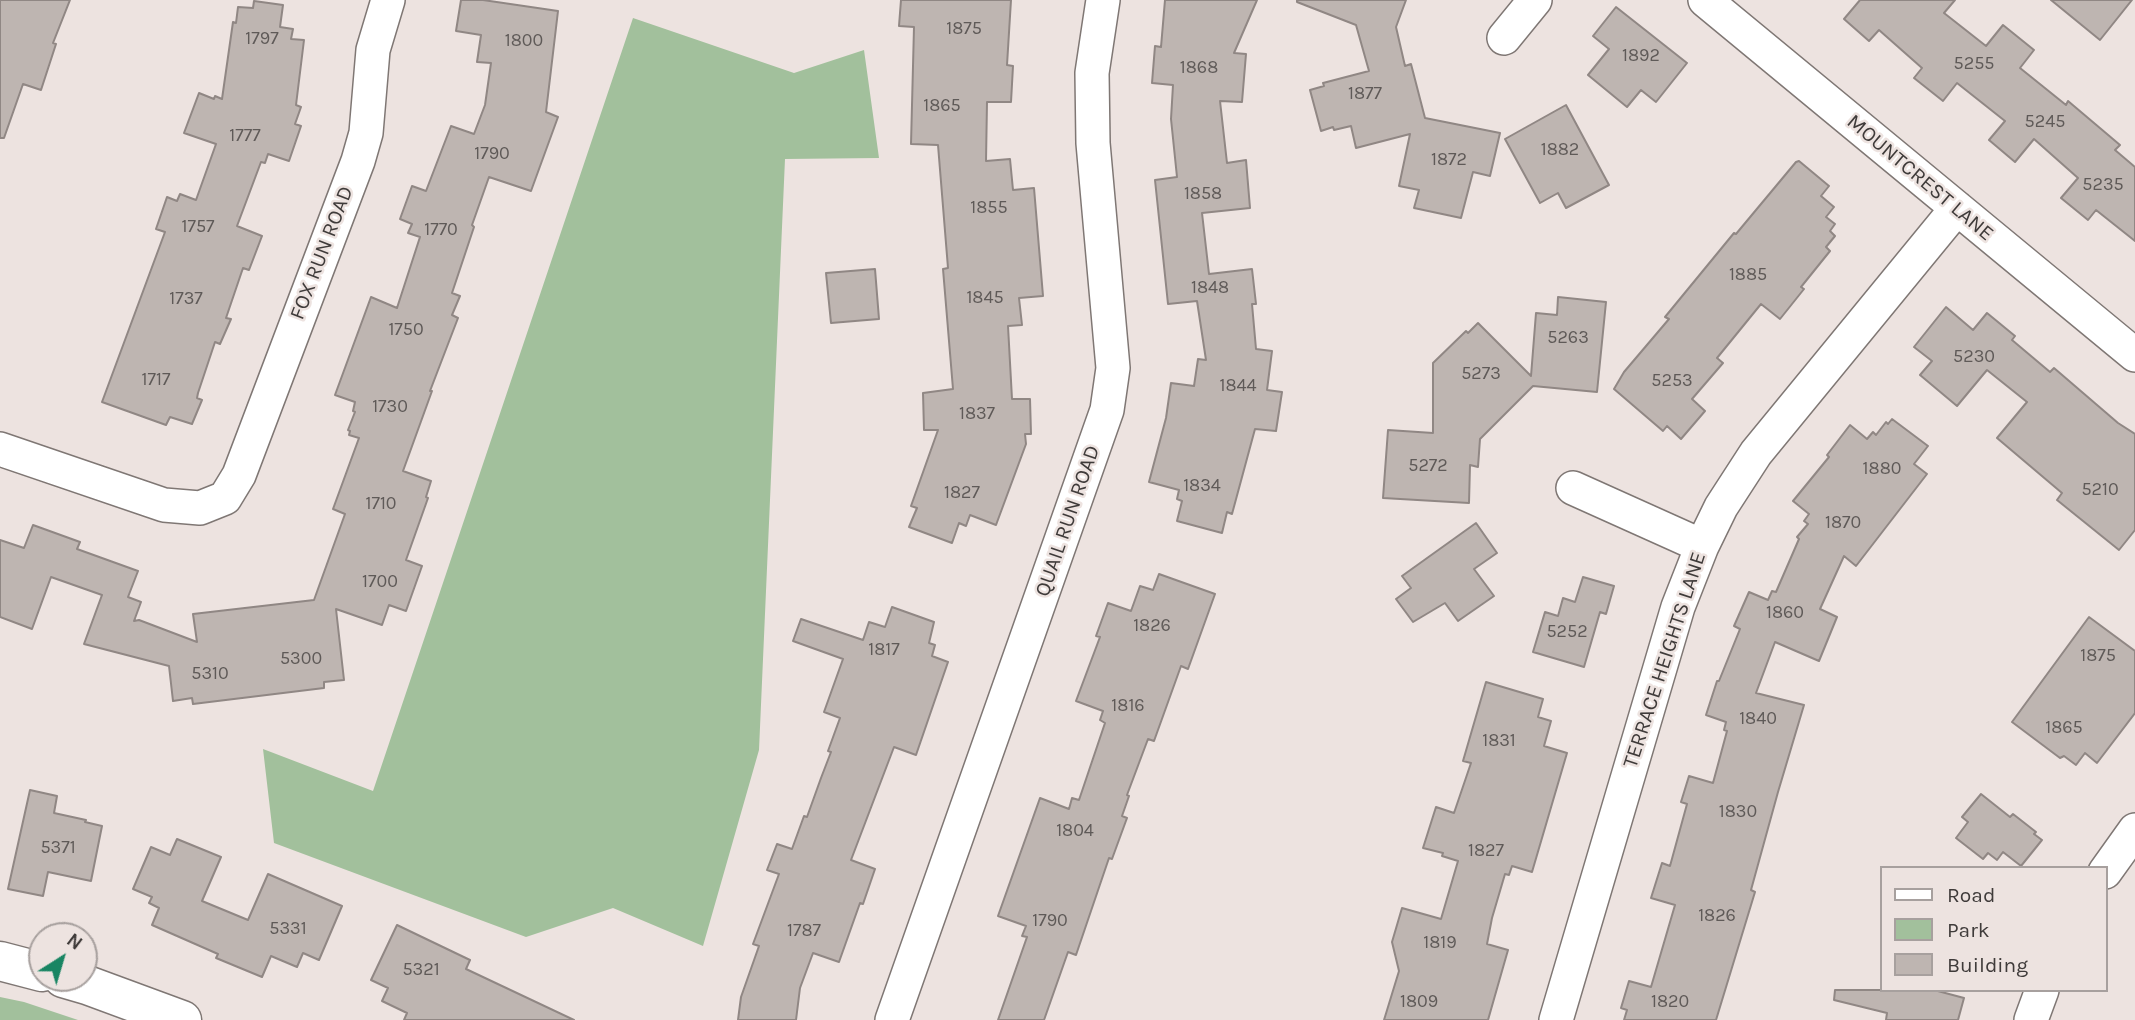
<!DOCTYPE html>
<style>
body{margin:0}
#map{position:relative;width:2135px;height:1020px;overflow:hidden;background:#ede3e0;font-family:Karla,sans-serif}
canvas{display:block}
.legend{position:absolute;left:1880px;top:866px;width:228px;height:126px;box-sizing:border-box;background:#ede3e0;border:2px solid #a7a09e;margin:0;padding:9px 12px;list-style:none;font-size:21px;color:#3f3b3a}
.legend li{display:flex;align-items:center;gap:14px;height:35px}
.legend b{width:35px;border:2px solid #a7a09e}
.north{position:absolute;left:28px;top:922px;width:70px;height:70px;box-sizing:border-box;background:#ede3e0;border:2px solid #a7a09e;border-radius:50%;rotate:37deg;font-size:19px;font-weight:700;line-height:28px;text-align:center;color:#3f3b3a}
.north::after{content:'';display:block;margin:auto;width:24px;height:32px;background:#198563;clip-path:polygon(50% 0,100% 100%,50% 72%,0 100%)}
</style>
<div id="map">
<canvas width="2135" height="1020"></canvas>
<ul class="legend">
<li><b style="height:9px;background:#fff"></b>Road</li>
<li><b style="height:19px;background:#a2c09c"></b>Park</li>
<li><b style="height:19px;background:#beb5b1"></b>Building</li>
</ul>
<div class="north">N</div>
</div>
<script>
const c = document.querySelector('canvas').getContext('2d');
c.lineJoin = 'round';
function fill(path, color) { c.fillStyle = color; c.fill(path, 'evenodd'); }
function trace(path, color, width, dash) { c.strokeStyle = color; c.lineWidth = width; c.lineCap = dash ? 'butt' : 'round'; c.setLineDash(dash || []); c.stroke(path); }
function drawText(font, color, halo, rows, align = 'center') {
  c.font = font + ' Karla,sans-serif'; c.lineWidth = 5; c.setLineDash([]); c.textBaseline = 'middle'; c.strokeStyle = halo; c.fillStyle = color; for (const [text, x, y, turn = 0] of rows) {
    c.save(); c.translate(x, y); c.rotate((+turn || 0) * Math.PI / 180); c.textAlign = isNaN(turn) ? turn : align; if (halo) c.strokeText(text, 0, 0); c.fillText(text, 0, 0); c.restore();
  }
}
fill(new Path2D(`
 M 633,18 L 794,73 L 864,50 L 879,158 L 785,159 L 759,750 L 703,946 L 613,908 L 526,937 L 274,843 L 263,749 L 373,791 Z
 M 0,997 L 24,1002 L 78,1020 L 0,1020 Z`), '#a2c09c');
const building = new Path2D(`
 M 0,0 L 70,0 L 53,43 L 56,44 L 41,90 L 23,84 L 4,138 L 0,138 Z
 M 461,0 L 483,0 L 558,11 L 546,112 L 558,117 L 531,191 L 489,177 L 472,225 L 474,227 L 452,293 L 460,296 L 452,315 L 458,318 L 430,391 L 432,391 L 403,471 L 431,481 L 426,497 L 428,498 L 406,560 L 422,566 L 406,611 L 389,605 L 382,625 L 336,609 L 344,680 L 324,682 L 324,688 L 193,704 L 192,698 L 173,701 L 169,666 L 84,644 L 102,595 L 51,577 L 32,629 L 0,617 L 0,540 L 24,548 L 33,525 L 80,542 L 77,549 L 138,571 L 128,597 L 141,602 L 134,621 L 139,620 L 197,642 L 193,614 L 314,600 L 345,514 L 333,509 L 359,438 L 349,435 L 350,431 L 348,430 L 355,412 L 353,411 L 355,402 L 335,395 L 371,297 L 397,308 L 420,237 L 408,233 L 412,224 L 400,219 L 412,186 L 426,191 L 451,126 L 474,134 L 485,105 L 491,63 L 477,62 L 481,35 L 456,31 Z
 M 901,0 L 1011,0 L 1007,65 L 1013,66 L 1011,102 L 987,102 L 986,161 L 1010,159 L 1013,190 L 1034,188 L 1043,296 L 1019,298 L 1022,325 L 1008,326 L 1012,399 L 1030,399 L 1031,434 L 1025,434 L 1026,444 L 996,525 L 970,515 L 966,526 L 959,523 L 952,543 L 909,527 L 917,508 L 911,506 L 938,430 L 924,430 L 923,393 L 953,389 L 943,269 L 948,268 L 938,145 L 911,144 L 914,27 L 899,26 Z
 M 1165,0 L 1257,0 L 1234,53 L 1246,54 L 1242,102 L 1220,101 L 1227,163 L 1246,160 L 1250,208 L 1202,213 L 1209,274 L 1252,269 L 1256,304 L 1252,304 L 1256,349 L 1272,351 L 1267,390 L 1282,392 L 1276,431 L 1255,429 L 1232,514 L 1227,512 L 1222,533 L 1177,521 L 1182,501 L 1177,499 L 1179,490 L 1149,482 L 1166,418 L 1171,383 L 1194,386 L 1198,359 L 1206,360 L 1197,301 L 1168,304 L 1155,180 L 1177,177 L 1171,119 L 1173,85 L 1152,83 L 1155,46 L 1161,47 Z
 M 1297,0 L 1406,0 L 1396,27 L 1405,66 L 1411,64 L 1425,118 L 1500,133 L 1490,176 L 1473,172 L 1461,218 L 1414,208 L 1419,190 L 1399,186 L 1410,134 L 1356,148 L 1351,126 L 1334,130 L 1333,127 L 1321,131 L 1310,90 L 1324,86 L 1323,83 L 1369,71 L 1356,25 L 1297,2 Z
 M 1860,0 L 1955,0 L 1944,13 L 1986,46 L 2003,25 L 2034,50 L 2020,68 L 2066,105 L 2068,101 L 2120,145 L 2115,150 L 2135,167 L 2135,241 L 2096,210 L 2088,220 L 2061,198 L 2078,178 L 2034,139 L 2015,162 L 1989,140 L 2005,121 L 1957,83 L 1943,101 L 1914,78 L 1922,68 L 1879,30 L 1869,41 L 1844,19 Z
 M 2051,0 L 2132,0 L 2100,40 Z
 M 254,1 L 283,5 L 280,27 L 293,29 L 291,39 L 304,40 L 296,105 L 301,107 L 295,124 L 301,126 L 289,161 L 268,154 L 265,163 L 261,162 L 237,226 L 262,236 L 249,270 L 243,268 L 226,318 L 231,319 L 220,344 L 215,342 L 198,393 L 197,398 L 202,400 L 192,424 L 170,417 L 166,425 L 102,402 L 165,232 L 156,229 L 167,197 L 177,201 L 180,194 L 196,200 L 216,144 L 184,133 L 199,93 L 214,99 L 215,96 L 222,99 L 233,22 L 236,23 L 238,7 L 253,8 Z
 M 1616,7 L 1687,63 L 1656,102 L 1641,90 L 1627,107 L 1588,75 L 1609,49 L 1593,36 Z
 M 1566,105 L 1609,185 L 1566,208 L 1558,193 L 1540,203 L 1505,139 Z
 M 1799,161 L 1829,186 L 1821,196 L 1834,207 L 1826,217 L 1835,224 L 1830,231 L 1835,236 L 1826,247 L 1830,251 L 1801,287 L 1804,289 L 1780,319 L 1761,304 L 1717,358 L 1723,363 L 1692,399 L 1705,411 L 1681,439 L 1667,426 L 1663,431 L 1614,389 L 1624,372 L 1669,319 L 1665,317 L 1734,233 L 1736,234 L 1796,162 Z
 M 875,269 L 879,319 L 831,323 L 826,273 Z
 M 1558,297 L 1606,302 L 1597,392 L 1533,386 L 1480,439 L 1478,467 L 1470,465 L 1469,503 L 1383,498 L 1388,430 L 1433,433 L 1433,363 L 1466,331 L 1468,333 L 1478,323 L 1531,376 L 1536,313 L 1557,315 Z
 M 1946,307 L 1973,330 L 1987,313 L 2015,336 L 2012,340 L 2050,372 L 2054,368 L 2118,423 L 2135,434 L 2135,530 L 2119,550 L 2057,500 L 2062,493 L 1997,438 L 2027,402 L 1987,370 L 1957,406 L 1920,375 L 1932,361 L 1914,347 Z
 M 1892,419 L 1928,446 L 1914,464 L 1927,474 L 1856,566 L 1844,556 L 1820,609 L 1837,617 L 1819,661 L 1775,642 L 1756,693 L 1804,705 L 1778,792 L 1751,890 L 1755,892 L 1716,1020 L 1624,1020 L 1627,1010 L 1621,1008 L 1629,981 L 1651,987 L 1675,905 L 1651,898 L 1662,863 L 1670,866 L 1687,804 L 1681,802 L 1689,776 L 1713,783 L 1727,731 L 1724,730 L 1726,722 L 1706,715 L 1717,681 L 1719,681 L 1740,629 L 1734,626 L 1749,592 L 1768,600 L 1772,591 L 1776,592 L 1799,539 L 1797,537 L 1808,524 L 1804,521 L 1809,514 L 1793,501 L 1829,457 L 1827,455 L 1850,425 L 1867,439 L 1873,432 L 1876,435 L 1886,422 L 1888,424 Z
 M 1476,523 L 1497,553 L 1474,569 L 1494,596 L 1458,621 L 1445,603 L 1413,622 L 1396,599 L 1411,588 L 1402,576 Z
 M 1159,574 L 1215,594 L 1188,669 L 1181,666 L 1154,741 L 1148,739 L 1127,795 L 1129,796 L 1122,816 L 1127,818 L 1112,859 L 1109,858 L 1076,955 L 1068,952 L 1044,1020 L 998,1020 L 1027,937 L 1022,936 L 1026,926 L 998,916 L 1040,798 L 1069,809 L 1072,798 L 1079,800 L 1105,723 L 1100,720 L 1103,711 L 1076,701 L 1100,637 L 1096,636 L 1108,603 L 1131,611 L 1140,586 L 1153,590 Z
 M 1583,577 L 1614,586 L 1606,614 L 1600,612 L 1584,667 L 1533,652 L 1545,612 L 1558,616 L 1563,598 L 1575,602 Z
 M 892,607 L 934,622 L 929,643 L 935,645 L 932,656 L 948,662 L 916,755 L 894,747 L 851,860 L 875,869 L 863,904 L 860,903 L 839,962 L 813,953 L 800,988 L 796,1020 L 738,1020 L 741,997 L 759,946 L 753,944 L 779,874 L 767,870 L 777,844 L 792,849 L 804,816 L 807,817 L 821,778 L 831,752 L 828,751 L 840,718 L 824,712 L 843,659 L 793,641 L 801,619 L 863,640 L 869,622 L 885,627 Z
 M 2089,617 L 2135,651 L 2135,713 L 2097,763 L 2085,753 L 2076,765 L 2064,756 L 2060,758 L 2012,722 Z
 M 1486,682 L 1543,699 L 1538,717 L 1551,721 L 1544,746 L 1567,753 L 1532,872 L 1512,866 L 1509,875 L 1505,874 L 1492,918 L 1487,944 L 1508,950 L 1488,1020 L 1384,1020 L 1399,971 L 1392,942 L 1402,908 L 1441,919 L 1458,861 L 1442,856 L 1443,853 L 1423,848 L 1436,807 L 1454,813 L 1471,763 L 1463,761 Z
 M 30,790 L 57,796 L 54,813 L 86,820 L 85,822 L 102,826 L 91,881 L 48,872 L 43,896 L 8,889 Z
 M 1981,794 L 2010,817 L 2013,814 L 2036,832 L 2034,834 L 2042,840 L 2021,866 L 2003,852 L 1997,860 L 1988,853 L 1983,859 L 1956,838 L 1968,822 L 1962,817 Z
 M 177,839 L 221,857 L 202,901 L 248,920 L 268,874 L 342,906 L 319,960 L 303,953 L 297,967 L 271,956 L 262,977 L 216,958 L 218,954 L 152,925 L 159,908 L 149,903 L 152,897 L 133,889 L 151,847 L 170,855 Z
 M 397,925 L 470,960 L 466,969 L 574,1020 L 404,1020 L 407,1013 L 382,1001 L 388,988 L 371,980 Z
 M 1835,990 L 1934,990 L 1964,998 L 1958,1020 L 1886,1020 L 1887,1013 L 1834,1000 Z`);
fill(building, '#beb5b1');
trace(building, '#908784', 2);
const minor = new Path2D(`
 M 1705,0 L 2135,355
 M 1504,38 L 1535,0
 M 0,449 L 164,505 L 200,508 L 225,498 L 239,475 L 358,161 L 366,133 L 373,50 L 388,0
 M 1573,488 L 1702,546
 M 2105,872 L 2135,830
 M 892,1020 L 1107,410 L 1113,368 L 1093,143 L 1092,73 L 1103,0
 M 1556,1020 L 1678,607 L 1702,546 L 1721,507 L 1756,453 L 1957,208
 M 2031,1020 L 2042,990`);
const tertiary = new Path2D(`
 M 0,961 L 42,972
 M 63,978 L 87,985 L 182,1020`);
trace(minor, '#7f7774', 36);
trace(tertiary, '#7f7774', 41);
trace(minor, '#fff', 33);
trace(tertiary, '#fff', 38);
drawText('18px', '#5f5a58', null, [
 ["1875",964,29],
 ["1797",262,39],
 ["1800",524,41],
 ["1892",1641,56],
 ["5255",1974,64],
 ["1868",1199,68],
 ["1877",1365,94],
 ["1865",942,106],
 ["5245",2045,122],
 ["1777",245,136],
 ["1882",1560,150],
 ["1790",492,154],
 ["1872",1449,160],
 ["5235",2103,185],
 ["1858",1203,194],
 ["1855",989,208],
 ["1757",198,227],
 ["1770",441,230],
 ["1885",1748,275],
 ["1848",1210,288],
 ["1845",985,298],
 ["1737",186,299],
 ["1750",406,330],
 ["5263",1568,338],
 ["5230",1974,357],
 ["5273",1481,374],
 ["1717",156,380],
 ["5253",1672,381],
 ["1844",1238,386],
 ["1730",390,407],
 ["1837",977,414],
 ["5272",1428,466],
 ["1880",1882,469],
 ["1834",1202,486],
 ["5210",2100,490],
 ["1827",962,493],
 ["1710",381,504],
 ["1870",1843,523],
 ["1700",380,582],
 ["1860",1785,613],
 ["1826",1152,626],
 ["5252",1567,632],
 ["1817",884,650],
 ["1875",2098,656],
 ["5300",301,659],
 ["5310",210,674],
 ["1816",1128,706],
 ["1840",1758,719],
 ["1865",2064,728],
 ["1831",1499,741],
 ["1830",1738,812],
 ["1804",1075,831],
 ["5371",58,848],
 ["1827",1486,851],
 ["1826",1717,916],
 ["1790",1050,921],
 ["5331",288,929],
 ["1787",804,931],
 ["1819",1440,943],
 ["5321",421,970],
 ["1809",1419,1002],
 ["1820",1670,1002]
]);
drawText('21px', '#3f3b3a', '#ede3e0', [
 ["MOUNTCREST LANE",1920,178,40],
 ["FOX RUN ROAD",322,253,-69],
 ["QUAIL RUN ROAD",1068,521,-71],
 ["TERRACE HEIGHTS LANE",1665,660,-72]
]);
</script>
